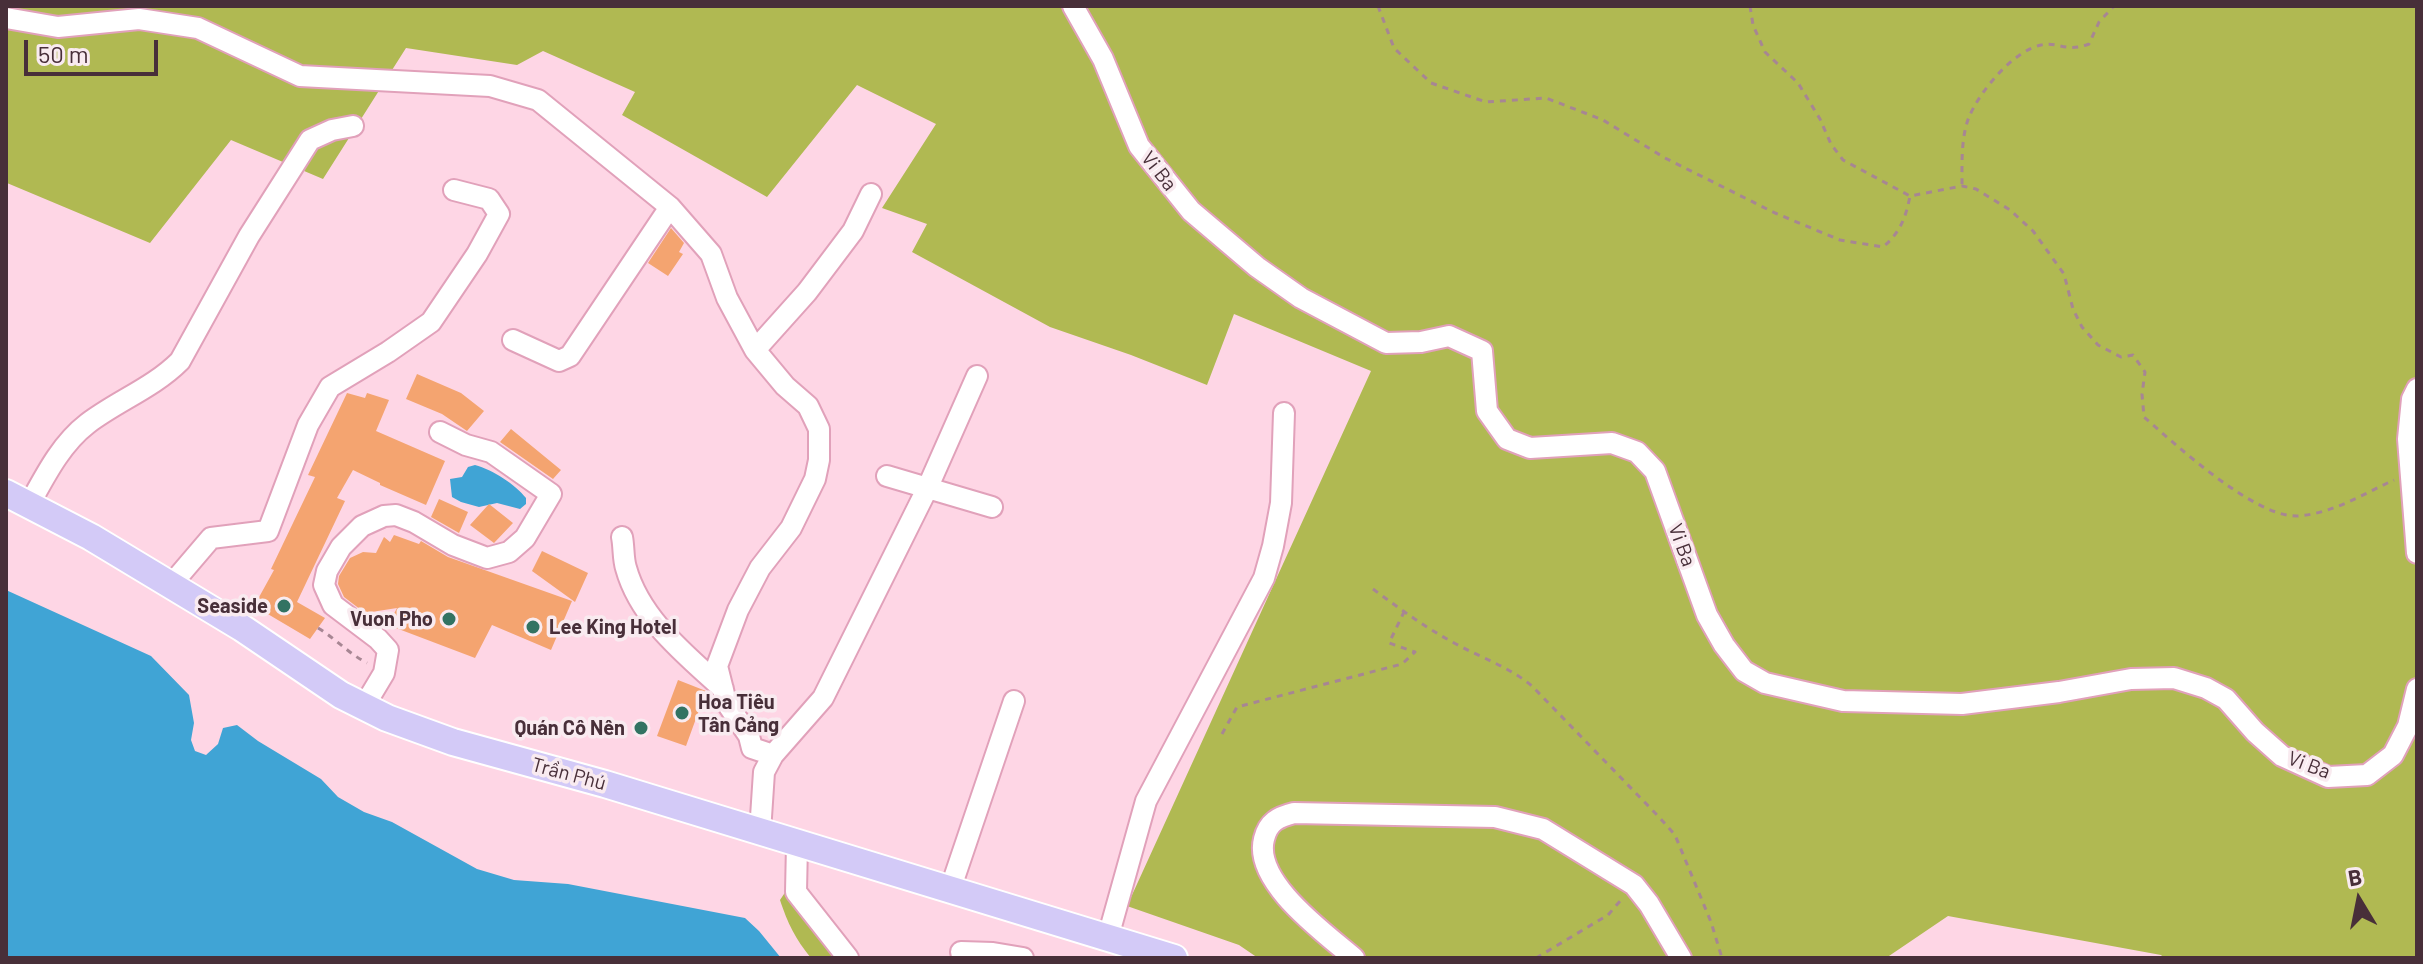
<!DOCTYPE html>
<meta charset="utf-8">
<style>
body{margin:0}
#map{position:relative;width:2423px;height:964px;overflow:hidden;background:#fed6e5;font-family:Barlow,sans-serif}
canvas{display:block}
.frame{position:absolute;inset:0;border:8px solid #482f39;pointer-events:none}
.north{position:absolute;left:2319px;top:860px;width:80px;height:80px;-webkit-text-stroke:6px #f9ebf0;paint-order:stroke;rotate:350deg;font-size:22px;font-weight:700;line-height:32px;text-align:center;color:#482f39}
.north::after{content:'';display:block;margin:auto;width:28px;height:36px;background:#482f39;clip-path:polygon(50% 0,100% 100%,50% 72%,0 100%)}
.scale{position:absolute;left:24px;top:40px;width:134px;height:36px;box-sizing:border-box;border:4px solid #482f39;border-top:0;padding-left:10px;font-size:24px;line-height:28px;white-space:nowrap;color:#482f39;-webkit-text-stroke:6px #f9ebf0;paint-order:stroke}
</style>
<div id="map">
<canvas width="2423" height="964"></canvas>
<div class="frame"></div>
<div class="north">B</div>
<div class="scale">50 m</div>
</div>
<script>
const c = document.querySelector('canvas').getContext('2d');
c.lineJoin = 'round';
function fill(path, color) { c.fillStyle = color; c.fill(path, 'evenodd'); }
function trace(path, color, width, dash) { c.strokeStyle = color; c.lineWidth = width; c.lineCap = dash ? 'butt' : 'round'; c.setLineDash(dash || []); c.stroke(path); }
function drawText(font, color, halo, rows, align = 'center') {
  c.font = font + ' Barlow,sans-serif'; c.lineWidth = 7; c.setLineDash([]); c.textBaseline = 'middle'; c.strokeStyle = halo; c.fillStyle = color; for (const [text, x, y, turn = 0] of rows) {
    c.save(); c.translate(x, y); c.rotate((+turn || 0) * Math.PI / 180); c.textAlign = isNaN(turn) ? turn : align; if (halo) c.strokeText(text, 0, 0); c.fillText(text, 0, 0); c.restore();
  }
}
fill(new Path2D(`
 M 6,6 L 2417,6 L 2417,958 L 2164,958 L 2161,955 L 1948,916 L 1886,958 L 1258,958 L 1239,945 L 1127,906 L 1371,371 L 1234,314 L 1207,385 L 1131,355 L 1050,327 L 912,252 L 927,224 L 882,208 L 936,124 L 857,85 L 767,197 L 622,115 L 635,92 L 543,51 L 517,65 L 406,48 L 323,179 L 231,140 L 150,243 L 7,183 Z
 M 786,891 L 839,958 L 811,958 C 795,938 788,924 780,900 Z`), '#b0b952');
fill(new Path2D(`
 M 475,465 C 493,470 515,484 526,498 L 526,504 L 520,509 L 497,503 L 479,507 L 461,502 L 452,497 L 450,479 L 462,477 L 468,467 Z
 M 6,590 L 151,656 L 189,695 L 194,723 L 191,740 L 195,751 L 206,755 L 218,744 L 223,728 L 237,725 L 258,741 L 321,779 L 338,797 L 364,812 L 392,822 L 477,869 L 514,880 L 568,884 L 745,918 L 759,931 L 781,958 L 6,958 Z`), '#40a4d5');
fill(new Path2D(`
 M 671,228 L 684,243 L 679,252 L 683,254 L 668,276 L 648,263 Z
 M 417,374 L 461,393 L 484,411 L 467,431 L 442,414 L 406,399 Z
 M 347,393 L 365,398 L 367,393 L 389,400 L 376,431 L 445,461 L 426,505 L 380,485 L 380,483 L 353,470 L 337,498 L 345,501 L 297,602 L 325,618 L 310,639 L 261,610 L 265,603 L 258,599 L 274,570 L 271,569 L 315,477 L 308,475 Z
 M 511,429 L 561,470 L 553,479 L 500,442 Z
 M 439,499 L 468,512 L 459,533 L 431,517 Z
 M 489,504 L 513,523 L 494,543 L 470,525 Z
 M 394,535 L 419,544 L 421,541 L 448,557 L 572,601 L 551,650 L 492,625 L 475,658 L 388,625 L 397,608 L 365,613 L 344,597 L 338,584 L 339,576 L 350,558 L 363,552 L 376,553 L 384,537 L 390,542 Z
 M 542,551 L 588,573 L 575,602 L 532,571 Z
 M 678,680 L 706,691 L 686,746 L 657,736 Z`), '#f4a470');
const minor = new Path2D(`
 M 1073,6 L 1103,59 L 1139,146 L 1191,211 L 1257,267 L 1301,298 L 1386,343 L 1421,342 L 1449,336 L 1482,351 L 1487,411 L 1507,439 L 1530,448 L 1612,443 L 1637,452 L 1655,471 L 1707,615 L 1724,645 L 1744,671 L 1765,683 L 1843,701 L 1962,704 L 2059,692 L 2131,679 L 2174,678 L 2206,688 L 2226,699 L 2255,732 L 2282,756 L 2328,777 L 2367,775 L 2393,755 L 2408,726 L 2417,689
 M 6,18 L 58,27 L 139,19 L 198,28 L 300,76 L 490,86 L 538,100 L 670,207 L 711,254 L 727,298 L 755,350 L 785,386 L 808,406 L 819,429 L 819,460 L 815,479 L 791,528 L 760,568 L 738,610 L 717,666 L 726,702 L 749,736 L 752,748 L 773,755 L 764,772 L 760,832
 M 513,340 L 559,361 L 570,356 L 670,207
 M 755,350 L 807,292 L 853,231 L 871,194
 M 2417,389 L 2412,399 L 2408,439 L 2417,553
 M 887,476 L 992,507
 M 29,505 C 45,476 61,444 87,424 C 117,401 153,388 180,361 L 249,236 L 310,140 L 332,130 L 353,126
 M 622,537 C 624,547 623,559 626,568 C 640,619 686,655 723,689
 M 170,586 L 211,538 L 268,531 L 308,425 L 330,387 L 388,352 L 431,322 L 477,254 L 499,214 L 489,199 L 454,190
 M 363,708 L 384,673 L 388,650 L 378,639 L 333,605 L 324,585 L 327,571 L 341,547 L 362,526 L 384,516 L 396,515 L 414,522 L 453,545 L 487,558 L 509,552 L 525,538 L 551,494 L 491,452 L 466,445 L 440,432
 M 773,755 L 823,698 L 927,489 L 977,376
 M 797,844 L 796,892 L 848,958
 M 950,890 L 1014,701
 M 1108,937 L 1146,801 L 1264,578 L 1273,546 L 1281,503 L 1284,413
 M 961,952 L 993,953 L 1023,958
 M 1354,958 C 1325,933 1253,882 1264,839 C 1268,822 1278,817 1294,813 L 1495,817 L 1543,829 L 1634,885 L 1649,904 L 1681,958`);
const major = new Path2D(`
 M 6,493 L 91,537 L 242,628 L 341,695 L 387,718 L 453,742 L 605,784 L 1174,958`);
trace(minor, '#e1a1ba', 24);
trace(major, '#fff', 30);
trace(new Path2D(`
 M 1378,6 L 1394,48 L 1431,83 L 1486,102 L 1546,98 L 1603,120 L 1665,158 L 1775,213 L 1840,240 L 1883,247 C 1900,233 1906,217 1910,196
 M 1750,6 L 1753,25 L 1765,52 L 1798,83 L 1820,119 L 1831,144 L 1843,160 L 1910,196 L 1962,186 L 1976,189 L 2010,210 L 2033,231 L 2064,274 L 2073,309 L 2082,327 L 2098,345 L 2121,357 L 2133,355 L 2145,372 L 2142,394 L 2144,417 C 2176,445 2254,517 2297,516 C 2332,514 2363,494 2394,480
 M 1962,184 C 1962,163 1961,137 1969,117 C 1980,91 2013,51 2041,45 C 2058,41 2065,53 2089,44 L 2099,22 L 2114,6
 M 1373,589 C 1400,609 1426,628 1456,644 C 1482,658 1509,667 1532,686 L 1659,817 L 1675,835 L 1711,922 L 1722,958
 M 318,628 C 336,639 348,653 367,663
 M 1222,734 L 1237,707 L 1402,664 L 1415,652 L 1389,643 L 1404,612
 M 1536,958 L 1608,915 L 1621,900`), '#a78693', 3, [6, 6]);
trace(minor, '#fff', 20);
trace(major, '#d3caf7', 26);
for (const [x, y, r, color] of [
 [284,606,8,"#327362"],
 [449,619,8,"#327362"],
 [533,627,8,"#327362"],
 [682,713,8,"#327362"],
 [641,728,8,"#327362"]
]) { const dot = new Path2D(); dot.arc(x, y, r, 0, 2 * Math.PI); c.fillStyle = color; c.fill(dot); trace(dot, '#f9ebf0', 3); }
drawText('20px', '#482f39', '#f9ebf0', [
 ["Vi Ba",1159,171,52],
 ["Vi Ba",1682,545,70],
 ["Vi Ba",2309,765,21],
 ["Trần Phú",569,774,15]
]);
drawText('bold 20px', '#482f39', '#f9ebf0', [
 ["Seaside",268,606],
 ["Vuon Pho",433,619],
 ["Lee King Hotel",549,627,"left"],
 ["Hoa Tiêu",698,702,"left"],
 ["Tân Cảng",698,725,"left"],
 ["Quán Cô Nên",625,728]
], 'right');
</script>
